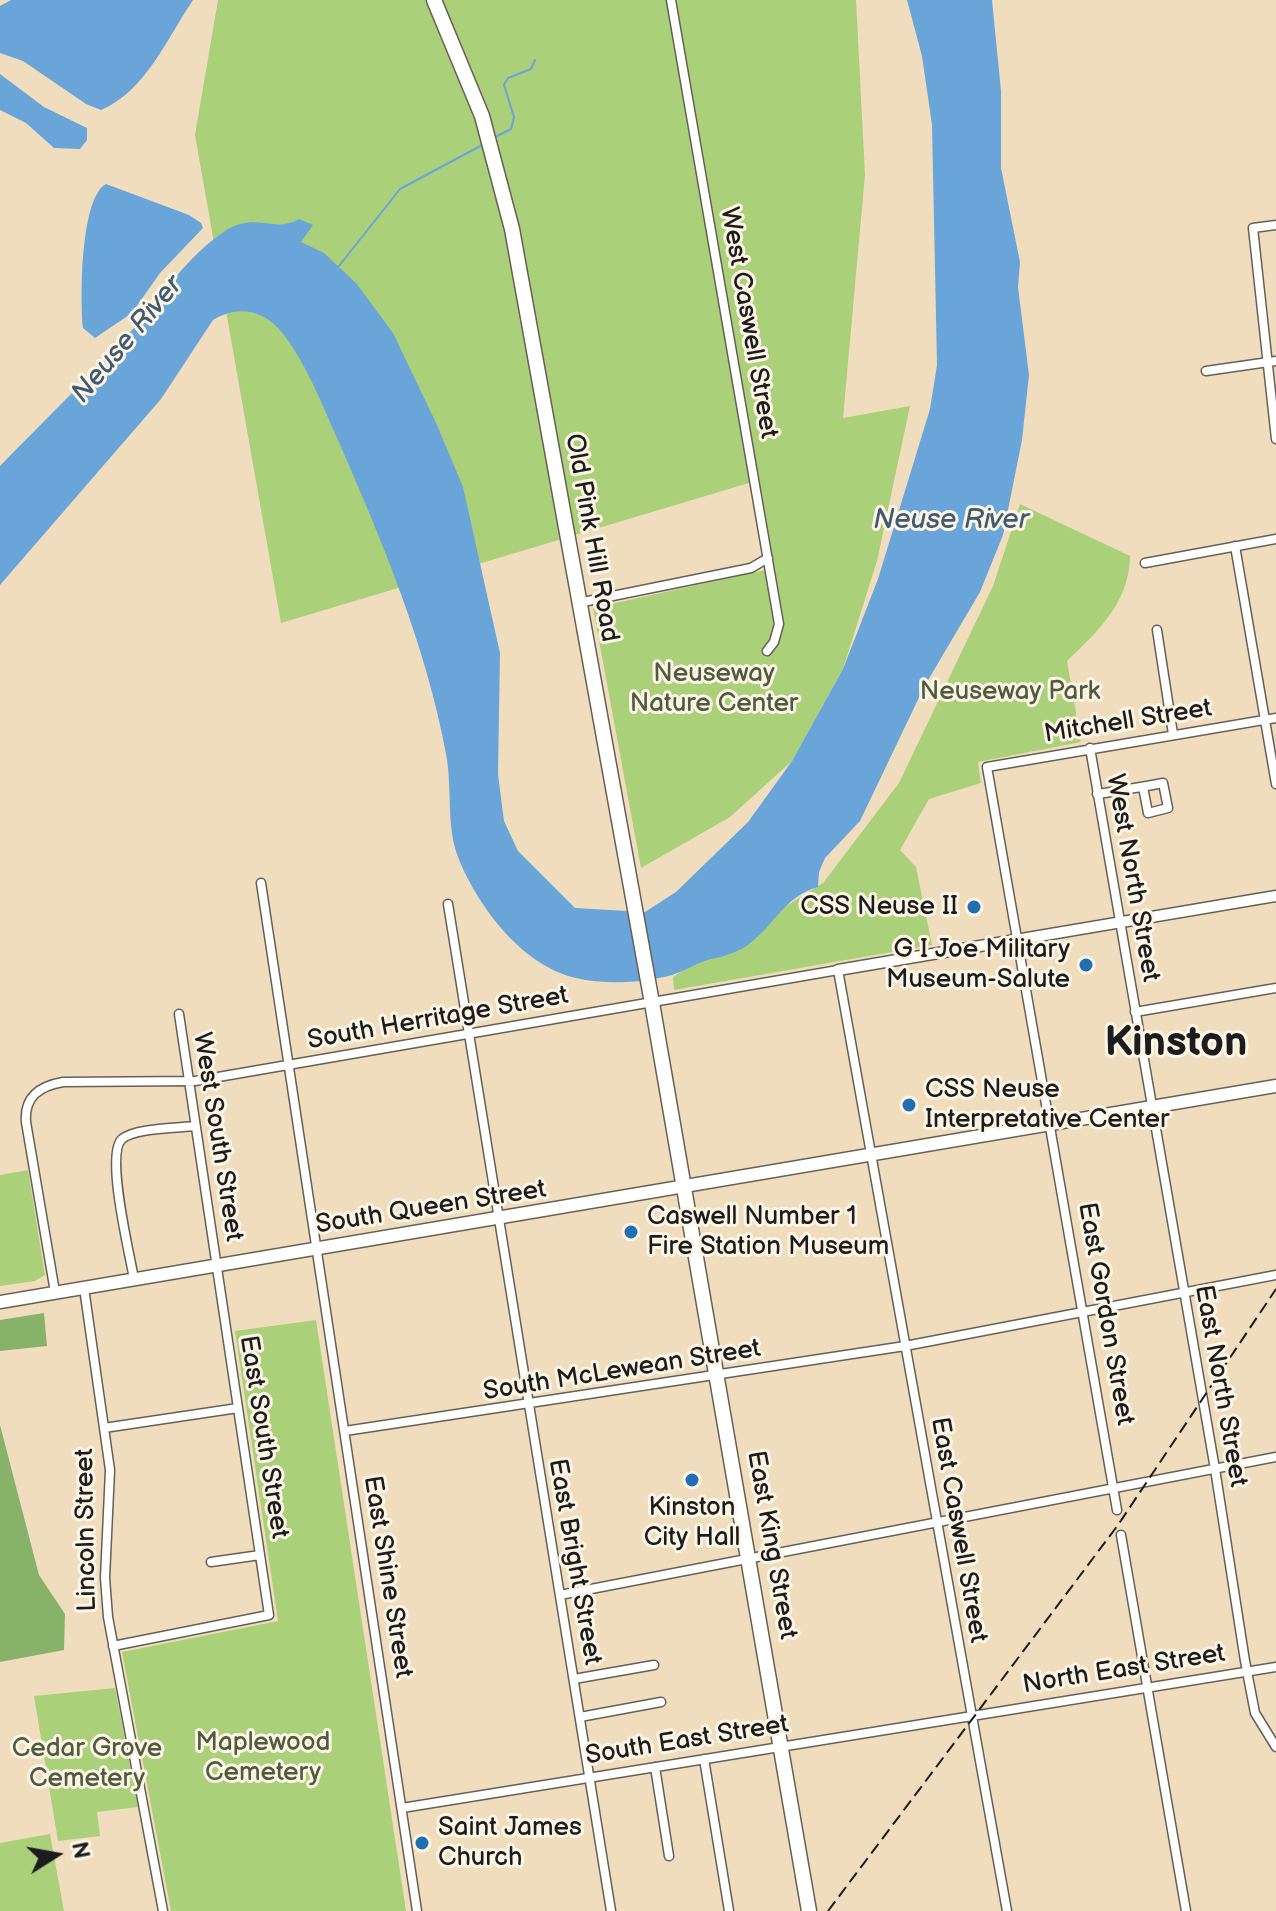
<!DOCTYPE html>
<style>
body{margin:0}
#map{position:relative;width:1276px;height:1911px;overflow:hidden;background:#f0ddbd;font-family:"Balsamiq Sans",sans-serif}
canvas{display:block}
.north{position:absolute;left:16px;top:1815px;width:80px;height:80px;-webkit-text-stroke:6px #fcf5e5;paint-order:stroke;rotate:79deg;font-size:22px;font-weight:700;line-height:32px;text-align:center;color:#1c1c1c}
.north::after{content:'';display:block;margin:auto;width:28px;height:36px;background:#1c1c1c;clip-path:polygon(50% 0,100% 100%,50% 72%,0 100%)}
</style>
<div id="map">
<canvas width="1276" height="1911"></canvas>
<div class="north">N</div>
</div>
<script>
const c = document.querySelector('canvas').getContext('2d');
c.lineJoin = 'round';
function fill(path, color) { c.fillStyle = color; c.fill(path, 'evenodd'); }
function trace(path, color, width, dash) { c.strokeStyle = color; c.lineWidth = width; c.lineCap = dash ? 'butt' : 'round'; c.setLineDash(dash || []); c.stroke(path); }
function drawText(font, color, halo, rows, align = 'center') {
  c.font = font + ' "Balsamiq Sans",sans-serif'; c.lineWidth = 6; c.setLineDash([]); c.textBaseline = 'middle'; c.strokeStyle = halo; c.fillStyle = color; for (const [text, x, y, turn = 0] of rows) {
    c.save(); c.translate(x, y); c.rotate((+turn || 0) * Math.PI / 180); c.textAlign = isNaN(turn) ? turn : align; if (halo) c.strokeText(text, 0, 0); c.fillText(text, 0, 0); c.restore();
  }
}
fill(new Path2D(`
 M 218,0 L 856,0 L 865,175 L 843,418 L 910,406 L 877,561 L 843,669 L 792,761 L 730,817 L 641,868 L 593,608 L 774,568 L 759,480 L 281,623 L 195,135 Z
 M 1020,504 L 1130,556 C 1129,603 1099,630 1067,661 L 1081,742 L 978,762 L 981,783 L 929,799 L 900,850 L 916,867 L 932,945 L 674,990 L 673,977 L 823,883 L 899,783 L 993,586 Z
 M 28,1170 L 45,1275 L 35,1281 L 0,1286 L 0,1175 Z
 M 316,1320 L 406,1911 L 171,1911 L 122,1652 L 278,1621 L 235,1331 Z
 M 115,1688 L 138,1807 L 97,1812 L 100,1836 L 58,1841 L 34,1696 Z
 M 50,1834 L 64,1911 L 0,1911 L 0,1843 Z`), '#aad07a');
fill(new Path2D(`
 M 44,1313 L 47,1346 L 0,1351 L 0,1320 Z
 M 0,1425 L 39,1575 L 65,1614 L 64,1650 L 0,1662 Z`), '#87b26a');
fill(new Path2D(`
 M 11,0 L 193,0 C 168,37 145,92 101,110 L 86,104 L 23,61 L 0,53 L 0,6 Z
 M 907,0 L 992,0 L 1001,91 L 1001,168 L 1020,262 L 1018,287 L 1029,375 L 1022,440 L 1003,535 L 980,592 L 924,687 L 860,821 L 825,858 L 819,872 L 818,887 C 784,896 773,928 745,947 C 734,953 723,957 711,959 C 698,962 685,971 672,975 C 642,983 606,985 576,978 C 523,966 480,909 460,862 C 445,828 453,791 446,754 C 426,645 382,541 338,440 C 324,409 302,353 278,328 C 260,309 235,306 213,320 L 161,399 L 0,585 L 0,466 C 44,421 90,376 133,329 C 163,295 186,257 225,231 C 257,211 273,234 299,219 L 313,225 L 301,242 L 324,253 L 356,283 L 393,333 L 437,425 L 463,487 L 500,653 L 498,774 L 504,821 L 518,851 L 575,908 L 645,912 L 676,892 L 748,822 L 792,761 L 843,669 L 878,579 L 930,409 L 937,365 L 932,125 L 922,56 Z
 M 0,74 L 44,107 L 87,128 L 87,140 L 80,149 L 54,148 L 26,123 L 0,110 Z
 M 106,184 L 189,215 L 201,223 L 203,228 L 160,273 L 132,313 L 95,338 L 83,328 C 80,300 80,198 106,184 Z`), '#6aa5da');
trace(new Path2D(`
 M 493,138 L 511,129 L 514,117 L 504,85 L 508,78 L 531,69 L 535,60
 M 339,266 L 400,189 L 484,144`), '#6aa5da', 2);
const minor = new Path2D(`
 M 671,0 L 779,624 L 774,642 L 767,651
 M 1276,225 L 1253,228 L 1276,439
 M 1206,371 L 1276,361
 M 1235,546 L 1276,784
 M 1145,563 L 1276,539
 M 578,603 L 751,568 L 768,558
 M 1157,630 L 1173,734
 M 1090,748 L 1215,1469 L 1245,1661 L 1255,1713 L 1276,1747
 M 1097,794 C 1119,791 1141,787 1163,783 L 1168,808 L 1148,813 L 1143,787
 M 261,883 L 417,1911
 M 448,904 L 611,1911
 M 1135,1012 L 1276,988
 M 134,1279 C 130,1255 105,1154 122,1139 C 135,1128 178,1128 195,1126
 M 84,1288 L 110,1470 L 105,1578 L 108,1617 L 163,1911
 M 55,1292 L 26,1122 C 24,1096 40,1086 63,1082 L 195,1081 L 838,970 L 1007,1911
 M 104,1428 L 238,1408
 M 345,1431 L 905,1346 L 1276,1275
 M 1117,1510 L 987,767 L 1276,718
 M 1121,1535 L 1186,1911
 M 211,1562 L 260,1555
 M 560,1595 L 1276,1457
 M 113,1646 L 269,1615 L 179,1014
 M 574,1679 L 654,1665
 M 580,1717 L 661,1702
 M 704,1759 L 729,1911
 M 655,1767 L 669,1856
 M 402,1808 L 1276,1667`);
const tertiary = new Path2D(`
 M 838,970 L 1276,896`);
const primary = new Path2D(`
 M 0,1302 L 1276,1086`);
const trunk = new Path2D(`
 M 434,0 L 482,116 L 512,229 L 652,1003 L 809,1911`);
trace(minor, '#666054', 11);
trace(tertiary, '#666054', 13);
trace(primary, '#666054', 15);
trace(trunk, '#666054', 17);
trace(minor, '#fff', 8);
trace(tertiary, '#fff', 10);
trace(primary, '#fff', 12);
trace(trunk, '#fff', 14);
trace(new Path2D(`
 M 828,1911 L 1118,1525 L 1276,1289`), '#1c1c1c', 2, [12, 6]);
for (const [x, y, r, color] of [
 [974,907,8,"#1f6fb2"],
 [1086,965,8,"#1f6fb2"],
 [909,1105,8,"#1f6fb2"],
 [631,1232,8,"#1f6fb2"],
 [692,1480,8,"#1f6fb2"],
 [422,1843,8,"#1f6fb2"]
]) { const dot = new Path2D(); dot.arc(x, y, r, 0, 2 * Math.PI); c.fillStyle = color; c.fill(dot); trace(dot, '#fcf5e5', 3); }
drawText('26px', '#1c1c1c', '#fcf5e5', [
 ["West Caswell Street",748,323,80],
 ["Old Pink Hill Road",591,538,80],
 ["Mitchell Street",1128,722,-9],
 ["West North Street",1132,878,80],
 ["South Herritage Street",438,1019,-10],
 ["West South Street",217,1137,81],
 ["South Queen Street",431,1208,-9],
 ["East Gordon Street",1105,1314,80],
 ["South McLewean Street",622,1371,-9],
 ["East North Street",1220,1386,80],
 ["East South Street",263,1437,81],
 ["Lincoln Street",87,1530,-91],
 ["East Caswell Street",958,1530,80],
 ["East King Street",771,1545,80],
 ["East Bright Street",574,1562,80],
 ["East Shine Street",387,1577,81],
 ["North East Street",1124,1670,-9],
 ["South East Street",687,1741,-9]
]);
drawText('26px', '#4e5b3d', '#fcf5e5', [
 ["Neuseway",714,674],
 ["Nature Center",714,704],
 ["Neuseway Park",1010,692],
 ["Maplewood",263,1743],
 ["Cemetery",263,1773],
 ["Cedar Grove",87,1749],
 ["Cemetery",87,1779]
]);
drawText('26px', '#1c1c1c', '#fcf5e5', [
 ["CSS Neuse II",958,907,"right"],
 ["G I Joe Military",1070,950,"right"],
 ["Museum-Salute",1070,980,"right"],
 ["CSS Neuse",925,1090],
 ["Interpretative Center",925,1120],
 ["Caswell Number 1",647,1217],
 ["Fire Station Museum",647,1247],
 ["Kinston",692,1508,"center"],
 ["City Hall",692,1538,"center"],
 ["Saint James",438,1828],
 ["Church",438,1858]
], 'left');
drawText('italic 28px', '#3f5a71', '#fcf5e5', [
 ["Neuse River",128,340,-50],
 ["Neuse River",951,521]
]);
drawText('bold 42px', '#1c1c1c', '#fcf5e5', [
 ["Kinston",1176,1044]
]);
</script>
